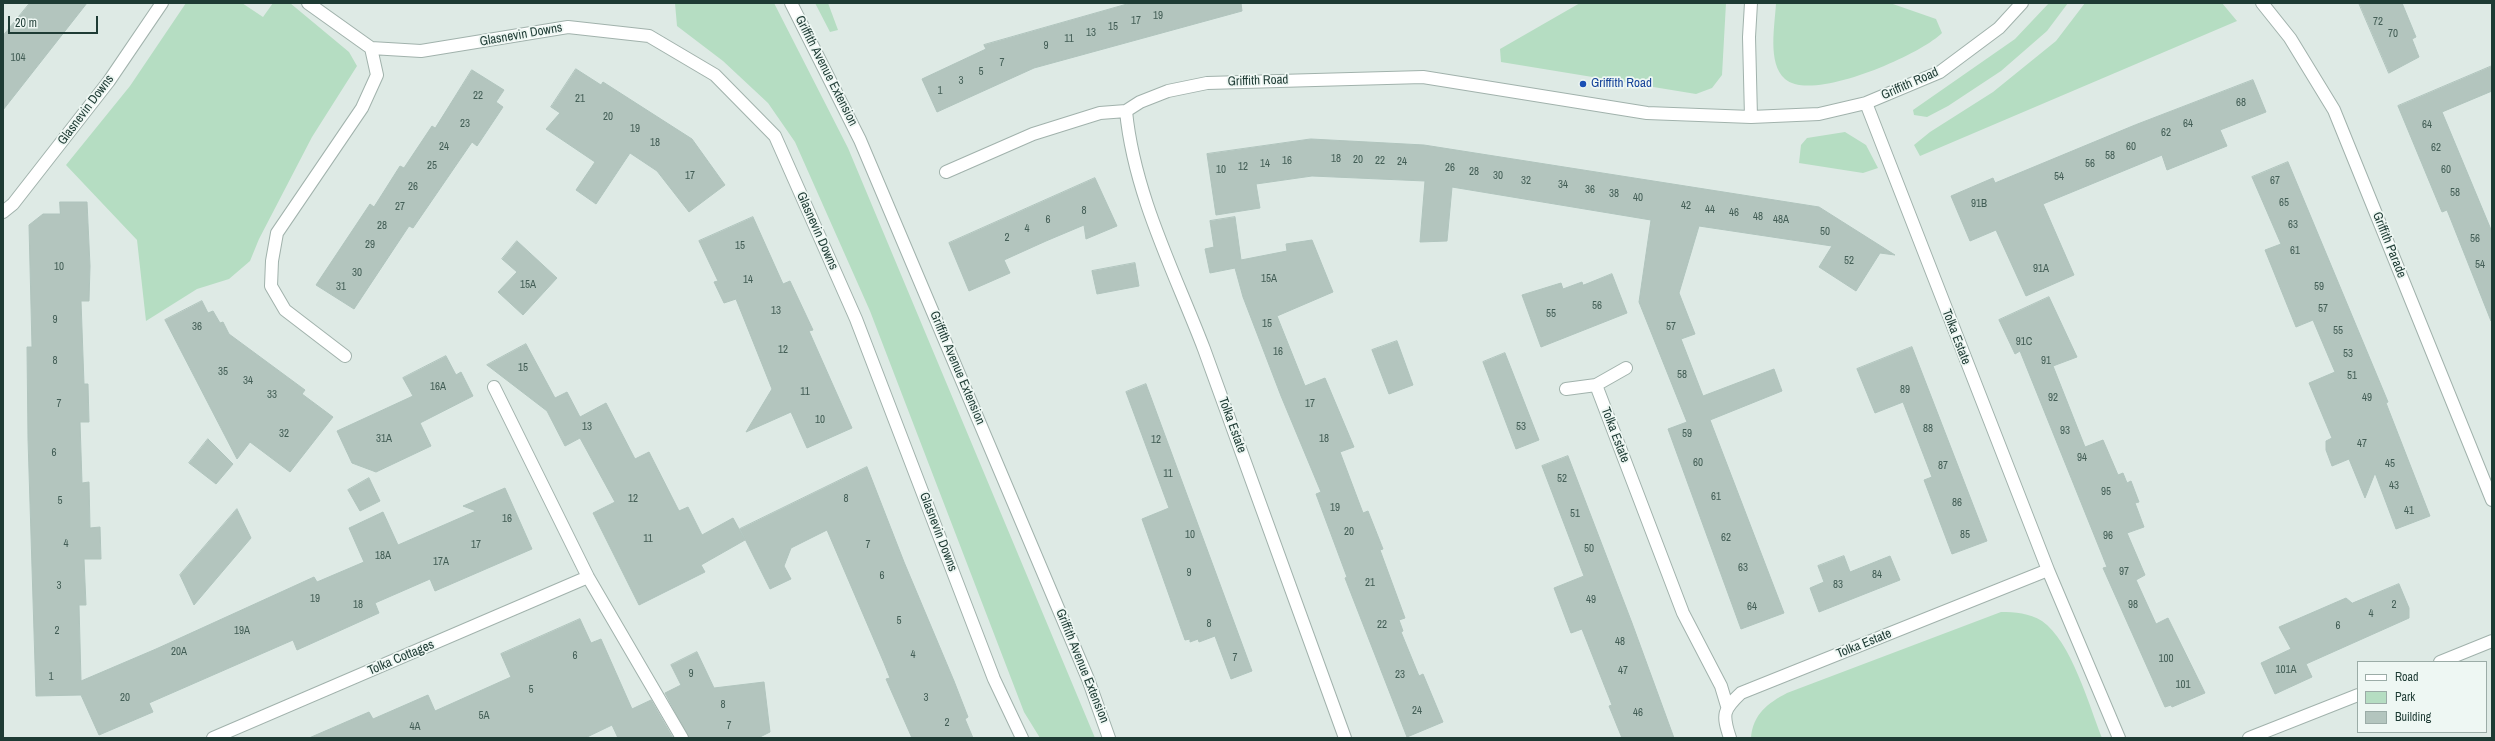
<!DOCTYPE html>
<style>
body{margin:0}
#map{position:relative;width:2495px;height:741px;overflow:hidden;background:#deeae5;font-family:"Archivo Narrow",sans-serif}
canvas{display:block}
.frame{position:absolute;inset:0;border:4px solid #1e3b34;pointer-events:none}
.legend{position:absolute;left:2357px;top:661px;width:130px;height:72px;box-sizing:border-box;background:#eef7f3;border:1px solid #9baca7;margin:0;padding:5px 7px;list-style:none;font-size:12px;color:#1e3b34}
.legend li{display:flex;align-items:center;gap:8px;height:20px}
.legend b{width:20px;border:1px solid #9baca7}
.scale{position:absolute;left:8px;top:16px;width:90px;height:18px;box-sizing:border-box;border:2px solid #1e3b34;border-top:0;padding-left:5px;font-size:12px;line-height:14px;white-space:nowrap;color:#1e3b34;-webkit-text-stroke:3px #eef7f3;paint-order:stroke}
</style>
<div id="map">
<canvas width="2495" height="741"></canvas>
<div class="frame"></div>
<ul class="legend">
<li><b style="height:5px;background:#fff"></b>Road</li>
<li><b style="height:11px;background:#b5ddc2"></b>Park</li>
<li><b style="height:11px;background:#b3c5be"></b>Building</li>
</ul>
<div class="scale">20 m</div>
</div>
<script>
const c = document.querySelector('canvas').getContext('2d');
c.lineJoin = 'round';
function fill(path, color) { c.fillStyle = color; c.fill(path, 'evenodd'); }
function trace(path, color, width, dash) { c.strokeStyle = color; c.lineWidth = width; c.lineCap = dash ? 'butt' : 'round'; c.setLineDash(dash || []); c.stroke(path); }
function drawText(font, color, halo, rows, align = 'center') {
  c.font = font + ' "Archivo Narrow",sans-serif'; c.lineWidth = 3.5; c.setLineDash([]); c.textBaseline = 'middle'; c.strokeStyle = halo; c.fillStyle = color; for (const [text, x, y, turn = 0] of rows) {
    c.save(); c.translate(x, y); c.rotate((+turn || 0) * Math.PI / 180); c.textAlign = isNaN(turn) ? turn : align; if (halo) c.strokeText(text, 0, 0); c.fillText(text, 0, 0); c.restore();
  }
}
fill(new Path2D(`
 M 186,3 L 242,3 L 263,17 L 273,3 L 290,3 L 349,52 L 357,66 L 312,137 L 259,239 L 250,261 L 229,279 L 197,289 L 146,321 L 137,240 L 66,165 L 130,86 Z
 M 675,3 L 774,3 L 848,148 L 1095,738 L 1040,738 L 1024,712 L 870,311 L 795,142 L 768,103 L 723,61 L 677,26 Z
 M 815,3 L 828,3 L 838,30 L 830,32 Z
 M 1580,3 L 1726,3 L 1722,75 L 1712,88 L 1696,94 L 1501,62 L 1500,49 Z
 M 1776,3 L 1890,3 L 1936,19 L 1942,33 C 1920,55 1812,103 1785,79 C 1767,63 1775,25 1776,3 Z
 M 2049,3 L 2068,3 L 2047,31 L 2001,71 L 1948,106 L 1927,117 L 1914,115 L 1913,110 L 2015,39 Z
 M 2085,3 L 2222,3 L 2237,21 L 1920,156 L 1914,145 L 1930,132 L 1993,92 L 2056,41 Z
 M 1845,132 L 1866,145 L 1878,168 L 1863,173 L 1799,163 L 1801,145 L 1807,138 Z
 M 2001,612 C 2015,612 2029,613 2042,621 C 2071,641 2089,705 2102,738 L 1751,738 C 1753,714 1768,703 1787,693 Z`), '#b5ddc2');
const building = new Path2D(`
 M 30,3 L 87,3 L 3,110 L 3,36 Z
 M 1131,3 L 1241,3 L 1242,11 L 1034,68 L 937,112 L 922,79 L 986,49 L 984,45 Z
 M 2359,3 L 2402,3 L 2416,37 L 2412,39 L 2419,57 L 2389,73 Z
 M 2492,66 L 2492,91 L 2442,112 L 2492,232 L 2491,321 L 2447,210 L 2442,212 L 2398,106 Z
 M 576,69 L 601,85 L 603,82 L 692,139 L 725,185 L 689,212 L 657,171 L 630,153 L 596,204 L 576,190 L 595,162 L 546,129 L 560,113 L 551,107 Z
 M 472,70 L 504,90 L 496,102 L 503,107 L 477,146 L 472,142 L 413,228 L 409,226 L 354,309 L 316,285 L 370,204 L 374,207 L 400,166 L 404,168 L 432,126 L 435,128 Z
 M 2253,80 L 2266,112 L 2220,130 L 2227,146 L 2167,170 L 2162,155 L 2043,204 L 2074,275 L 2026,296 L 1996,230 L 1970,241 L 1951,196 L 1993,178 L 1995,183 L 2135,125 Z
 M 1311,139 L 1424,145 L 1819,207 L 1895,255 L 1880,253 L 1856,291 L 1819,267 L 1832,246 L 1699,226 L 1679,293 L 1695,334 L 1681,339 L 1703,396 L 1774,369 L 1782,391 L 1710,420 L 1784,613 L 1741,629 L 1668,429 L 1687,422 L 1639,302 L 1651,220 L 1452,187 L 1447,241 L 1420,242 L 1425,181 L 1312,176 L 1256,184 L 1260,208 L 1216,215 L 1207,154 Z
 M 2288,162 L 2388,402 L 2386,403 L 2430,516 L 2396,529 L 2375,473 L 2365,498 L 2349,459 L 2332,466 L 2326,450 L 2326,441 L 2332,438 L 2309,383 L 2335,372 L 2313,320 L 2296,327 L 2265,250 L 2281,244 L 2252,177 Z
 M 1095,178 L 1117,226 L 1086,239 L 1084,225 L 1046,241 L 1004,260 L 1010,273 L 969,291 L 949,243 Z
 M 60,202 L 87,202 L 90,266 L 89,301 L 81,301 L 84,384 L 88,384 L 89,422 L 80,422 L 82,483 L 89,482 L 90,528 L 100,527 L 101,559 L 84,559 L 86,605 L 79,605 L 81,681 L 156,649 L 314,577 L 317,582 L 364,562 L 349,528 L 383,512 L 398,545 L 476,511 L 463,506 L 505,488 L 532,549 L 435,591 L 430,579 L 375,603 L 379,613 L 297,650 L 293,640 L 149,703 L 153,712 L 99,735 L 81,695 L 36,696 L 28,439 L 27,347 L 32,347 L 29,225 L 43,214 L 60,214 Z
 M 753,217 L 783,284 L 790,281 L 813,330 L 809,331 L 852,428 L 807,448 L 791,412 L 746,432 L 772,389 L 736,299 L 724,303 L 714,282 L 718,281 L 699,241 Z
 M 1235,217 L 1241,260 L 1287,251 L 1286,244 L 1312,240 L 1333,292 L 1277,316 L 1305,386 L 1325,378 L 1354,447 L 1340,452 L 1363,513 L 1368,511 L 1383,549 L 1380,550 L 1405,618 L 1399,620 L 1403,631 L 1401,632 L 1419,676 L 1423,674 L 1443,722 L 1407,737 L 1345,578 L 1347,577 L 1316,494 L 1321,492 L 1281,396 L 1243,297 L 1235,268 L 1210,273 L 1205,249 L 1214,247 L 1210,221 Z
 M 517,241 L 557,278 L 523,315 L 498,292 L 517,272 L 502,259 Z
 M 1135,263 L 1139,286 L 1097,294 L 1092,271 Z
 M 1612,274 L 1627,313 L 1541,347 L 1522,295 L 1561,283 L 1563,289 L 1582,282 L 1583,285 Z
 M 2049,297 L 2077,357 L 2053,366 L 2085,447 L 2103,440 L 2118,475 L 2123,473 L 2127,483 L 2131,481 L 2139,502 L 2135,503 L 2144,527 L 2127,533 L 2145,575 L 2136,580 L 2156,624 L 2168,618 L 2205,693 L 2172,707 L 2171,705 L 2165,707 L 2103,568 L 2107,567 L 2020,351 L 2015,354 L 1999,320 Z
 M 202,301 L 208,313 L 213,311 L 220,323 L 223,322 L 229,334 L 305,390 L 302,394 L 333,417 L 290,472 L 250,442 L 237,459 L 165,320 Z
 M 1397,341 L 1413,385 L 1389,394 L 1372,350 Z
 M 526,344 L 555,398 L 567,392 L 580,417 L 606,403 L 635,459 L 649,452 L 679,511 L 688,507 L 702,535 L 733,518 L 745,540 L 701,565 L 705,572 L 639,605 L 593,513 L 615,502 L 580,438 L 565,446 L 547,411 L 487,365 Z
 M 1912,347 L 1987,541 L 1952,554 L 1924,480 L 1932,477 L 1903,402 L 1875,413 L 1857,369 Z
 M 1505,353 L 1539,440 L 1516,449 L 1483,362 Z
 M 446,356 L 456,375 L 461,372 L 473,396 L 420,423 L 431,446 L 376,472 L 352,463 L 337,431 L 413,396 L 403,378 Z
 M 1146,384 L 1252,671 L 1231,679 L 1215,636 L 1199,642 L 1198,639 L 1190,642 L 1190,639 L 1185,640 L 1142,519 L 1169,508 L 1126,392 Z
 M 208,439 L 233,464 L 216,484 L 189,463 Z
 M 1568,456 L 1632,623 L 1674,738 L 1622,738 L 1609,706 L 1612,705 L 1582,629 L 1571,633 L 1554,588 L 1584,576 L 1542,466 Z
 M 867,467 L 904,562 L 954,681 L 968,717 L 965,719 L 973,738 L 912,738 L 886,679 L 890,678 L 884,663 L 827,530 L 791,548 L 784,566 L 791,579 L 770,589 L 740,529 Z
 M 369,478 L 380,501 L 360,511 L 348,490 Z
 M 237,509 L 251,538 L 194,605 L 180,575 Z
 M 1844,556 L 1850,572 L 1890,556 L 1900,580 L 1819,612 L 1810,588 L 1824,582 L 1818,566 Z
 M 2399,584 L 2409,608 L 2409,618 L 2306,664 L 2312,677 L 2275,694 L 2261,663 L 2291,649 L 2279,627 L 2346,598 L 2352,603 Z
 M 580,619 L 591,643 L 601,639 L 632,709 L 651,700 L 673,738 L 618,738 L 612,725 L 585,738 L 309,738 L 369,712 L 373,719 L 428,695 L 435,711 L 511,677 L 501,654 Z
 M 697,652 L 714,688 L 764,682 L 770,732 L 758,738 L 689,738 L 665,693 L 681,685 L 671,665 Z`);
fill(building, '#b3c5be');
trace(building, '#b0c4bd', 1);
const street = new Path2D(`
 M 308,3 L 371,48 L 421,51 L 568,27 L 649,36 L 715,75 L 775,136 L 856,319 L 994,679 L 1022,738
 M 791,3 L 860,140 L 1088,679 L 1109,738
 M 1751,3 L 1749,37 L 1751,117
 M 2262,3 L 2290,38 L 2334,110 L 2492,500
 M 1866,103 L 2048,570
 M 1126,111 C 1134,194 1174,271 1204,349 C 1252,478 1298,608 1345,738
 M 946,172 L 1033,134 L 1100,113 L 1126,111 L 1140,102 L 1168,91 L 1207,83 L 1423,77 L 1647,113 L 1751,117 L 1819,114 L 1866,103 L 1940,72 L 1999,28 L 2022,3
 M 3,212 L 13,204 L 109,81 L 162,3
 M 345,356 L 285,310 L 271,286 L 272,261 L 277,233 L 362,108 L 377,75 L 371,48
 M 1596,385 L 1683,613 L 1721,686 L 1727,706
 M 494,387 L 588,577 L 682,738
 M 1566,389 L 1596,385 L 1626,368
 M 2440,662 L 2492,641
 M 213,738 L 588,577
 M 1730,738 C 1722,714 1723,710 1741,693 L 2048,570 L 2119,738
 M 2249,738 L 2358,695`);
trace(street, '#a1b2ac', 14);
trace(street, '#fff', 12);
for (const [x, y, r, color] of [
 [1583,84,4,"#1a4fb4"]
]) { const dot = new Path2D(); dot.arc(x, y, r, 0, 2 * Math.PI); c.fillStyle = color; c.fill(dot); trace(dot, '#eef7f3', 1.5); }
drawText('11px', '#435e56', null, [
 ["19",1158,16],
 ["17",1136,21],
 ["72",2378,22],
 ["15",1113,27],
 ["13",1091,33],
 ["70",2393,34],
 ["11",1069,39],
 ["9",1046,46],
 ["104",18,58],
 ["7",1002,63],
 ["5",981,72],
 ["3",961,81],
 ["1",940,91],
 ["22",478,96],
 ["21",580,99],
 ["68",2241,103],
 ["20",608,117],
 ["23",465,124],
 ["64",2188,124],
 ["64",2427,125],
 ["19",635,129],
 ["62",2166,133],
 ["18",655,143],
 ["24",444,147],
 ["60",2131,147],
 ["62",2436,148],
 ["58",2110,156],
 ["18",1336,159],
 ["20",1358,160],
 ["16",1287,161],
 ["22",1380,161],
 ["24",1402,162],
 ["14",1265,164],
 ["56",2090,164],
 ["25",432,166],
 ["12",1243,167],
 ["26",1450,168],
 ["10",1221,170],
 ["60",2446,170],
 ["28",1474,172],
 ["17",690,176],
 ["30",1498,176],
 ["54",2059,177],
 ["32",1526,181],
 ["67",2275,181],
 ["34",1563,185],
 ["26",413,187],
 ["36",1590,190],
 ["58",2455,193],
 ["38",1614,194],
 ["40",1638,198],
 ["65",2284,203],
 ["91B",1979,204],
 ["42",1686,206],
 ["27",400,207],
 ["44",1710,210],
 ["8",1084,211],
 ["46",1734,213],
 ["48",1758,217],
 ["6",1048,220],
 ["48A",1781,220],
 ["63",2293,225],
 ["28",382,226],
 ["4",1027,229],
 ["50",1825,232],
 ["2",1007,238],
 ["56",2475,239],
 ["29",370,245],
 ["15",740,246],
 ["61",2295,251],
 ["52",1849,261],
 ["54",2480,265],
 ["10",59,267],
 ["91A",2041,269],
 ["30",357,273],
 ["15A",1269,279],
 ["14",748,280],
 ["15A",528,285],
 ["31",341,287],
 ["59",2319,287],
 ["56",1597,306],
 ["57",2323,309],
 ["13",776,311],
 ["55",1551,314],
 ["9",55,320],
 ["15",1267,324],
 ["36",197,327],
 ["57",1671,327],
 ["55",2338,331],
 ["91C",2024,342],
 ["12",783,350],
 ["16",1278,352],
 ["53",2348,354],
 ["8",55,361],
 ["91",2046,361],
 ["15",523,368],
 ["35",223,372],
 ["58",1682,375],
 ["51",2352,376],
 ["34",248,381],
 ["16A",438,387],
 ["89",1905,390],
 ["11",805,392],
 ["33",272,395],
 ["92",2053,398],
 ["49",2367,398],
 ["7",59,404],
 ["17",1310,404],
 ["10",820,420],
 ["13",587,427],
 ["53",1521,427],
 ["88",1928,429],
 ["93",2065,431],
 ["32",284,434],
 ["59",1687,434],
 ["31A",384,439],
 ["18",1324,439],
 ["12",1156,440],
 ["47",2362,444],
 ["6",54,453],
 ["94",2082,458],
 ["60",1698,463],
 ["45",2390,464],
 ["87",1943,466],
 ["11",1168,474],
 ["52",1562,479],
 ["43",2394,486],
 ["95",2106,492],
 ["61",1716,497],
 ["12",633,499],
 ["8",846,499],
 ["5",60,501],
 ["86",1957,503],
 ["19",1335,508],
 ["41",2409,511],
 ["51",1575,514],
 ["16",507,519],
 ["20",1349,532],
 ["10",1190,535],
 ["85",1965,535],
 ["96",2108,536],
 ["62",1726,538],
 ["11",648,539],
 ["4",66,544],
 ["17",476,545],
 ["7",868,545],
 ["50",1589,549],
 ["18A",383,556],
 ["17A",441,562],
 ["63",1743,568],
 ["97",2124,572],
 ["9",1189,573],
 ["84",1877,575],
 ["6",882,576],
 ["21",1370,583],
 ["83",1838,585],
 ["3",59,586],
 ["19",315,599],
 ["49",1591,600],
 ["18",358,605],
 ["98",2133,605],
 ["2",2394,605],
 ["64",1752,607],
 ["4",2371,614],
 ["5",899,621],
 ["8",1209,624],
 ["22",1382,625],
 ["6",2338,626],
 ["2",57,631],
 ["19A",242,631],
 ["48",1620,642],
 ["20A",179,652],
 ["4",913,655],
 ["6",575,656],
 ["7",1235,658],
 ["100",2166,659],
 ["101A",2286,670],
 ["47",1623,671],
 ["9",691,674],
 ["23",1400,675],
 ["1",51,677],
 ["101",2183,685],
 ["5",531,690],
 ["20",125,698],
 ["3",926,698],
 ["8",723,705],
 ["24",1417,711],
 ["46",1638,713],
 ["5A",484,716],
 ["2",947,723],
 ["7",729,726],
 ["4A",415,727]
]);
drawText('13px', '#1e3b34', '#eef7f3', [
 ["Glasnevin Downs",521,35,-10],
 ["Griffith Avenue Extension",826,71,63],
 ["Griffith Road",1258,81,-2],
 ["Griffith Road",1910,84,-24],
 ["Glasnevin Downs",86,110,-53],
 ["Glasnevin Downs",817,231,66],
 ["Griffith Parade",2389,245,68],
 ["Tolka Estate",1956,337,69],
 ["Griffith Avenue Extension",957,368,67],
 ["Tolka Estate",1232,425,70],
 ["Tolka Estate",1615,435,69],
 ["Glasnevin Downs",938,532,69],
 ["Tolka Estate",1864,644,-22],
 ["Tolka Cottages",401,658,-23],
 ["Griffith Avenue Extension",1082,666,68]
]);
drawText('13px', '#164399', '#eef7f3', [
 ["Griffith Road",1591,84]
], 'left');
</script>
